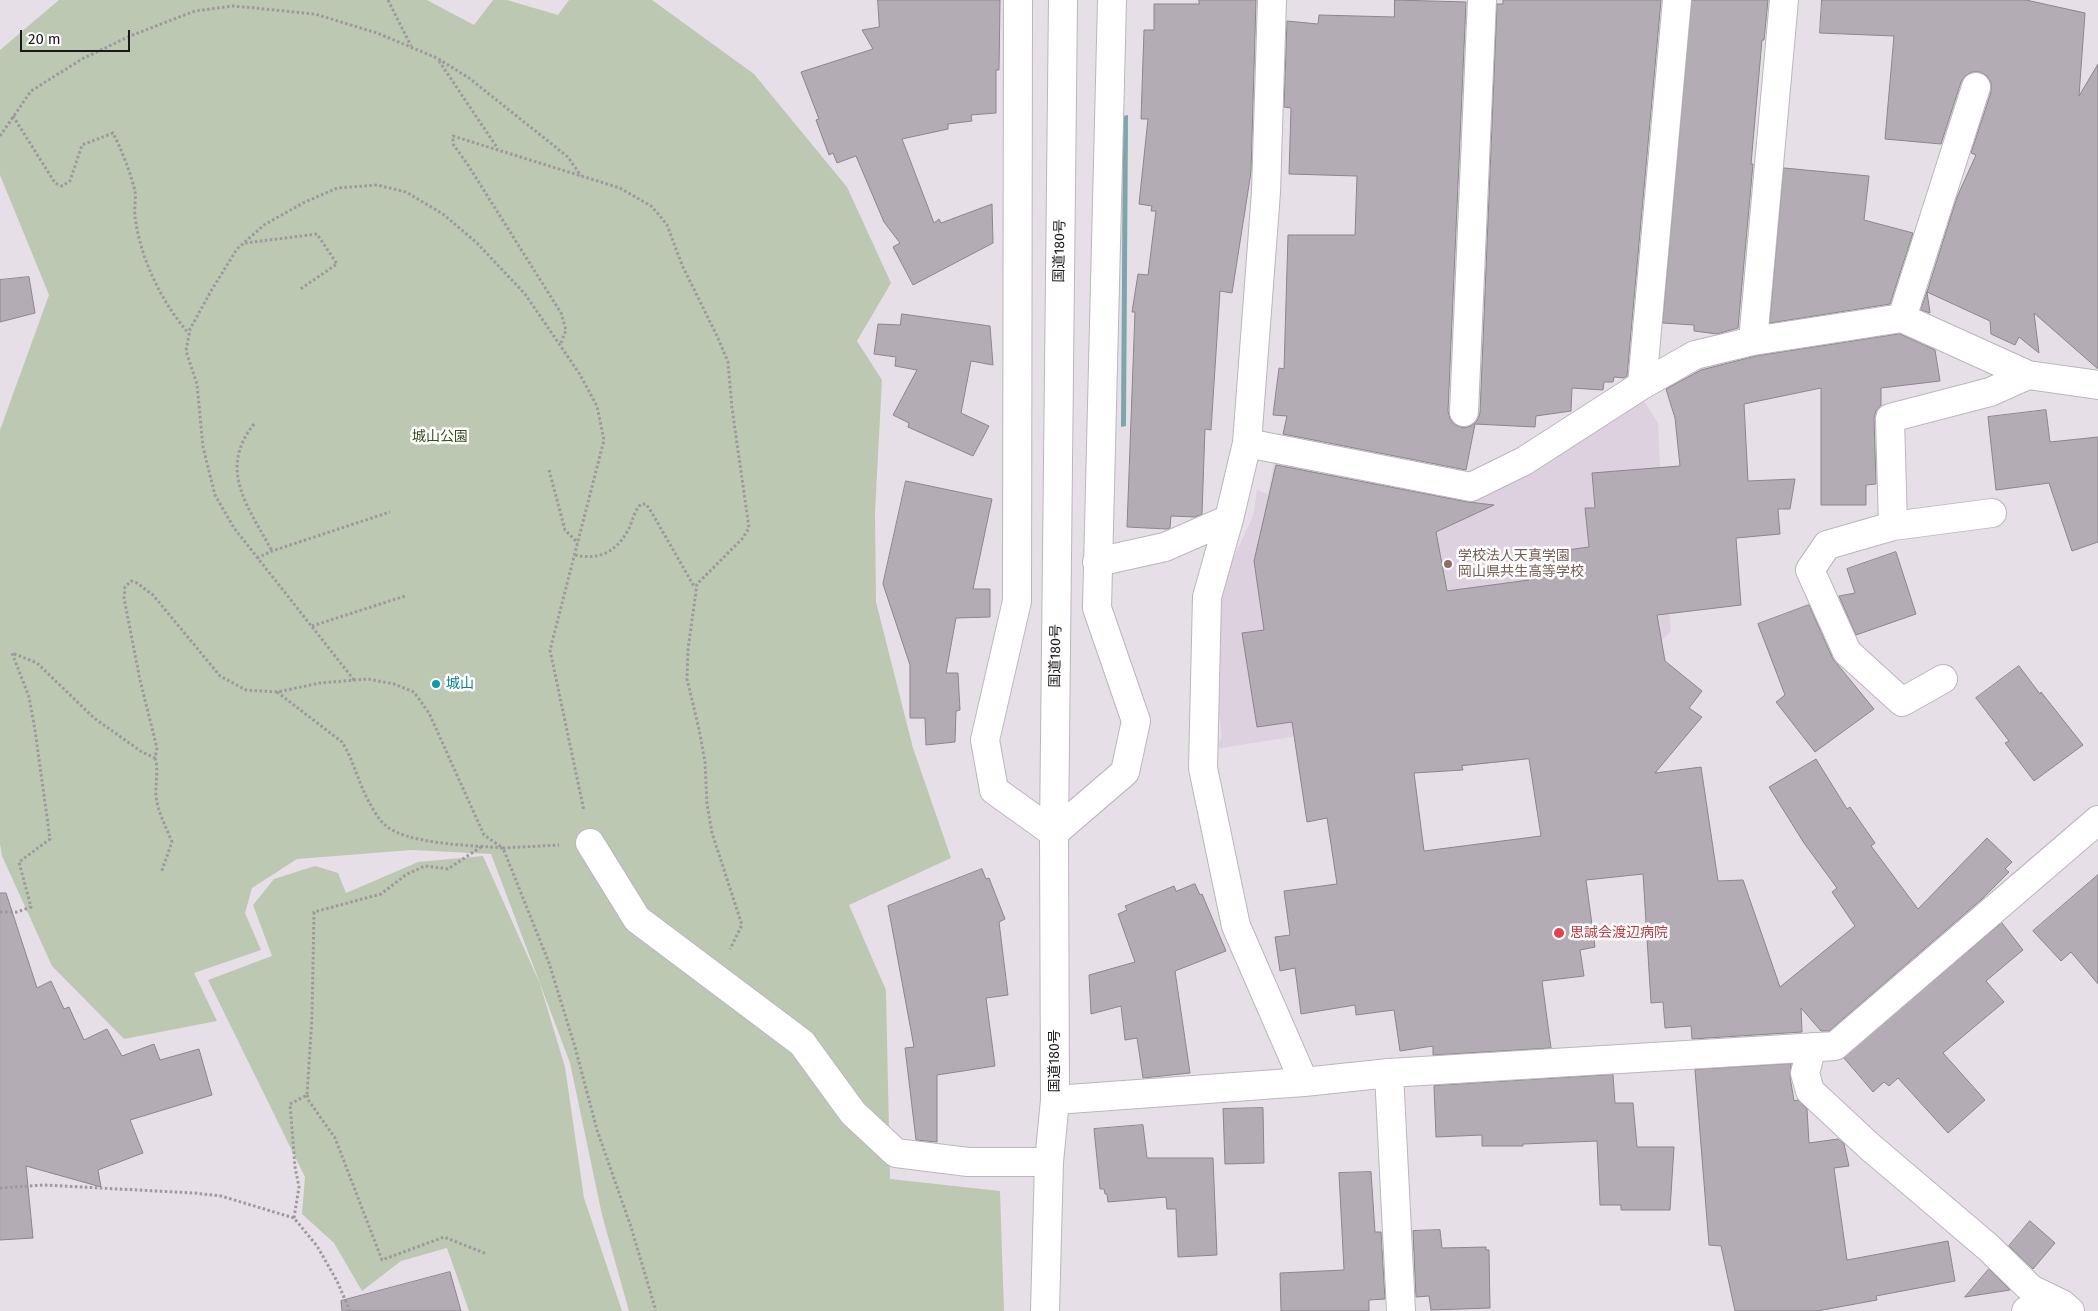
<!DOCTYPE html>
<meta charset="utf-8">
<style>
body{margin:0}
#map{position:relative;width:2098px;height:1311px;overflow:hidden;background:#e7dfe8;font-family:"Fira Sans",sans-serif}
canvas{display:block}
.scale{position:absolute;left:20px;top:30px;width:110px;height:22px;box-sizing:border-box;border:2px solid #1c191c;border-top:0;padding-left:6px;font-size:15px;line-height:18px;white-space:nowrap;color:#1c191c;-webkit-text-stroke:4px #fff;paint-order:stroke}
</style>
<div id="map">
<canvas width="2098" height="1311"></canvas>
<div class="scale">20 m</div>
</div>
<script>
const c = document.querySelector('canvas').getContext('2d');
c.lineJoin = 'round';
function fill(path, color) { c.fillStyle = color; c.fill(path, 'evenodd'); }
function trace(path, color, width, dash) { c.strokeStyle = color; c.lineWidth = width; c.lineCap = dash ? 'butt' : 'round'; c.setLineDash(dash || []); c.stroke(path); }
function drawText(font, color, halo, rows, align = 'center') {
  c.font = font + ' "Fira Sans","Noto Sans JP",sans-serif'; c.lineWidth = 5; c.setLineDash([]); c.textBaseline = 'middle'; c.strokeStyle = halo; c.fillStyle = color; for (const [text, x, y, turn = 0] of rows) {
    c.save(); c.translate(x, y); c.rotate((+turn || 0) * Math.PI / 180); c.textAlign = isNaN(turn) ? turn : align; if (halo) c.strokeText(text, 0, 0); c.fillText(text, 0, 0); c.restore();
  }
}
fill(new Path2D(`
 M 1635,402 L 1645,402 L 1658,423 L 1663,539 L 1671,631 L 1643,658 L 1629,683 L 1216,749 L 1222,736 L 1213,671 L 1219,589 L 1253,516 L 1257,490 L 1268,494 L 1274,461 L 1463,496 Z`), '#ded1df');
fill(new Path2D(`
 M 59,0 L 427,0 L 474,25 L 493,0 L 507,0 L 558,15 L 569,0 L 652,0 L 754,74 L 847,187 L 891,283 L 857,341 L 882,380 L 875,512 L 876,602 L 913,748 L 951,858 L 849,905 L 886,990 L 890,1179 L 1000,1191 L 1004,1311 L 629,1311 L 602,1215 L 570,1063 L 491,854 L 412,850 L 297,859 L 252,888 L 245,913 L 261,950 L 194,973 L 217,1021 L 124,1039 L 52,966 L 2,856 L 0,844 L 0,430 L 49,295 L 0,175 L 0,50 Z
 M 483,856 L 540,984 L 565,1067 L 584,1198 L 622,1311 L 469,1311 L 447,1248 L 401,1261 L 362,1291 L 334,1243 L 302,1214 L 305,1177 L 208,980 L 272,956 L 253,905 L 274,879 L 315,866 L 338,873 L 346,893 L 418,862 Z`), '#bdc8b2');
fill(new Path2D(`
 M 1128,115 L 1126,426 L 1121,427 L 1123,116 Z`), '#7da5aa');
const building = new Path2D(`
 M 878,0 L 1000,0 L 999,70 L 996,70 L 996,113 L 971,115 L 972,121 L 948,124 L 948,129 L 902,139 L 934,223 L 939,219 L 941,223 L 992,204 L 993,243 L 913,285 L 893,247 L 900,243 L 884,222 L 856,156 L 837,163 L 833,153 L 829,155 L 816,120 L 819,119 L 801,72 L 873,49 L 862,30 L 879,27 Z
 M 1199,0 L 1256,0 L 1251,172 L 1232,293 L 1220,291 L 1211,430 L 1205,429 L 1202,514 L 1195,517 L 1171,516 L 1170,528 L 1166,529 L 1127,527 L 1135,312 L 1132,312 L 1138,274 L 1148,275 L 1156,211 L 1151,211 L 1152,206 L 1139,204 L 1148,119 L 1141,119 L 1144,30 L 1154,30 L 1154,4 L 1199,4 Z
 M 1395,0 L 1466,2 L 1448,411 L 1450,419 L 1455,425 L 1464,428 L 1471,426 L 1477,421 L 1480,413 L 1497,4 L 1503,4 L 1503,0 L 1661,0 L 1627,376 L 1624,378 L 1614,377 L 1613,382 L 1604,382 L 1603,390 L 1572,388 L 1571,411 L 1536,416 L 1535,427 L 1475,424 L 1466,470 L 1283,434 L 1287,416 L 1273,415 L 1279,368 L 1284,369 L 1288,235 L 1355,235 L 1357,176 L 1289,174 L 1291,108 L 1284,107 L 1287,21 L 1318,24 L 1319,15 L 1394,17 Z
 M 1692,0 L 1768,0 L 1764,40 L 1762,40 L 1751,164 L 1753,164 L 1738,328 L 1717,334 L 1694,331 L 1694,325 L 1663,323 Z
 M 1822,0 L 2026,0 L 2085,13 L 2079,96 L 2098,64 L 2098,369 L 2034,313 L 2039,353 L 2019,337 L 2015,345 L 1991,334 L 1990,321 L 1927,292 L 1957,197 L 1976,155 L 1971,153 L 1991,92 L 1991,83 L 1987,76 L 1980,72 L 1972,72 L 1965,76 L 1961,82 L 1941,144 L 1885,139 L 1894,36 L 1820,33 Z
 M 1784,168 L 1869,176 L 1864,220 L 1913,233 L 1890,304 L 1770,323 Z
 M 29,277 L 35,313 L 0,322 L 0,280 Z
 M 1927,292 L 1930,313 L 1921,310 Z
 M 902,314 L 990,326 L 993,365 L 971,361 L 961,413 L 989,426 L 973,456 L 908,427 L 909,423 L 893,415 L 917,370 L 895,366 L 896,357 L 874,354 L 878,324 L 900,325 Z
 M 1900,334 L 1935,350 L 1940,381 L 1881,388 L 1881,405 L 1876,411 L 1874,418 L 1876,484 L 1866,485 L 1866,505 L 1821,505 L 1821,388 L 1744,404 L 1748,481 L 1795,479 L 1790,509 L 1778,509 L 1780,534 L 1736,538 L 1741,605 L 1657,615 L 1665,661 L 1702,691 L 1689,708 L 1702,717 L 1655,773 L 1701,767 L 1718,881 L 1743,880 L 1780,987 L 1855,926 L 1832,892 L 1837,888 L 1804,843 L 1769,787 L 1816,759 L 1847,809 L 1850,807 L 1875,843 L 1871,846 L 1918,909 L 1987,838 L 2012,862 L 2005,869 L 2009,872 L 1982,899 L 1829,1031 L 1821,1031 L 1801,1008 L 1802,1032 L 1692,1039 L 1691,1026 L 1665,1028 L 1663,1002 L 1651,1003 L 1643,874 L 1586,880 L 1595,947 L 1580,950 L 1584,976 L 1542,981 L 1551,1048 L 1433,1055 L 1433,1046 L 1400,1051 L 1394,1010 L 1356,1015 L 1355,1005 L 1301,1014 L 1295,968 L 1280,971 L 1275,937 L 1290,935 L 1284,891 L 1337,884 L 1327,818 L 1307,822 L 1292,722 L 1257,727 L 1242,633 L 1264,630 L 1254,561 L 1276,465 L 1468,502 L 1494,505 L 1436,532 L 1447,591 L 1529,580 L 1527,567 L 1554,564 L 1552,552 L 1589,547 L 1585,508 L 1595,508 L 1592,473 L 1680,466 L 1675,418 L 1666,389 L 1701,370 L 1756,356 ZM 1529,759 L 1541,836 L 1424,851 L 1414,773 L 1463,770 L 1462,766 Z
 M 2046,410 L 2050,442 L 2098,437 L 2098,542 L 2072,551 L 2049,483 L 1996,490 L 1988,417 Z
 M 906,481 L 992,499 L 973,589 L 990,589 L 990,617 L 956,618 L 946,673 L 958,673 L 960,710 L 956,711 L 955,742 L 926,745 L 925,718 L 910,718 L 910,665 L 883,584 Z
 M 1896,552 L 1916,614 L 1856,635 L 1839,596 L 1855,593 L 1847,569 Z
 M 1809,605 L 1833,659 L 1874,709 L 1815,752 L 1776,702 L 1785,695 L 1758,624 Z
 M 2019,666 L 2040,694 L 2041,692 L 2083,745 L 2034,781 L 2005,743 L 2009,741 L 1976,698 Z
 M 982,869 L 986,879 L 989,878 L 1005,919 L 999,922 L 1008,995 L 986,998 L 995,1066 L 937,1075 L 937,1142 L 916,1140 L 905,1048 L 914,1047 L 888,906 Z
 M 2098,875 L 2098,984 L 2071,952 L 2061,961 L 2033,931 Z
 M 1195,884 L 1200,895 L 1202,894 L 1226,951 L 1175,971 L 1190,1073 L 1143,1078 L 1137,1038 L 1125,1040 L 1121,1006 L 1091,1014 L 1089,975 L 1135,962 L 1118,914 L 1127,910 L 1125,906 L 1174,886 L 1176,891 Z
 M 0,893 L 6,893 L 37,988 L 51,981 L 64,1009 L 69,1007 L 84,1040 L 107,1029 L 122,1056 L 154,1044 L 160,1060 L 199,1049 L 212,1095 L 130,1120 L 143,1153 L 98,1170 L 101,1187 L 26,1166 L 33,1238 L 0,1240 Z
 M 2002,923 L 2023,950 L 1986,981 L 2004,1002 L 1943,1053 L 1985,1100 L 1948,1133 L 1898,1078 L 1889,1086 L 1884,1082 L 1873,1092 L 1844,1058 Z
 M 1791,1064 L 1790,1077 L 1794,1101 L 1798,1100 L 1807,1109 L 1809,1143 L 1838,1139 L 1844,1144 L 1849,1166 L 1834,1168 L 1847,1260 L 1948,1241 L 1955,1281 L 1876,1296 L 1877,1300 L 1817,1311 L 1735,1311 L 1721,1246 L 1709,1245 L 1695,1070 Z
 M 1613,1075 L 1615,1103 L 1633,1103 L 1637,1147 L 1674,1147 L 1670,1210 L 1621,1210 L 1621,1205 L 1600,1205 L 1597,1141 L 1523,1144 L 1523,1146 L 1482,1146 L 1482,1135 L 1436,1137 L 1434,1086 Z
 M 1263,1108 L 1264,1163 L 1225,1164 L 1223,1109 Z
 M 1143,1125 L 1147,1158 L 1213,1158 L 1217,1255 L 1178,1257 L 1176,1209 L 1167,1209 L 1166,1197 L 1108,1202 L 1107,1194 L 1105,1194 L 1104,1189 L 1100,1189 L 1094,1129 Z
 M 1371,1172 L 1375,1232 L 1381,1232 L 1385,1299 L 1369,1300 L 1369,1311 L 1281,1311 L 1280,1273 L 1344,1270 L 1339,1173 Z
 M 2030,1221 L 2055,1243 L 2033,1269 L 2009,1246 Z
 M 1440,1230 L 1442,1248 L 1486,1247 L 1486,1250 L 1489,1250 L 1490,1308 L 1431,1310 L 1429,1296 L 1416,1297 L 1413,1231 Z
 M 1989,1269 L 2010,1290 L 1965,1297 Z
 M 450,1272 L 461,1311 L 342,1311 L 341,1301 Z`);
fill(building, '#b4acb5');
trace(building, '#8c858d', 1);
const minor = new Path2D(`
 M 1018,0 L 1017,601 L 985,740 L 994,790 L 1054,833 L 1125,772 L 1136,721 L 1097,608 L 1112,0
 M 1272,0 L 1266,192 L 1247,443 L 1229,519 L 1207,597 L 1203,768 L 1236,926 L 1304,1082
 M 1902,318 L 1976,87
 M 1753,341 L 1784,0
 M 1642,385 L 1677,0
 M 1464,412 L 1482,0
 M 1247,443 L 1471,487 L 1524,461 L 1642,385 L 1695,355 L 1753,341 L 1902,318 L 2028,375 L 2098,385
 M 1893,526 L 1890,418 L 1990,392 L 2028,375
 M 1097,562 L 1165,547 L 1229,519
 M 1943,679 L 1902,702 L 1847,652 L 1810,570 L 1827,545 L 1893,526 L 1992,513
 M 590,843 L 637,919 L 802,1043 L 853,1113 L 896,1153 L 968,1162 L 1049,1162
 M 1812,1047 L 1805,1073 L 1810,1091 L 1869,1146 L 1989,1248 L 2031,1289 L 2062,1304 L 2070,1311
 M 1389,1073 L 1401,1311
 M 1055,1100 L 1304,1082 L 1389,1073 L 1835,1046 L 2098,820
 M 2026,1311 L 2062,1304`);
const highway = new Path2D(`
 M 1045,1311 L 1049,1162 L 1055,1100 L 1054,833 L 1063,0`);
trace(minor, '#bdb5be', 30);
trace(highway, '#bdb5be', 30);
trace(new Path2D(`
 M 388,0 L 411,46
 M 439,61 L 498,149
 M 13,116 L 55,183 L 62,186 L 70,181 L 82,145 L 113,133 C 122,151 130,171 135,191 C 136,199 134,209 135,217 C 141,260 161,301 189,334
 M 0,136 L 31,91 L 82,59 L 130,36 L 195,11 L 233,6 L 315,14 L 377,33 L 437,58 L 469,78 L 568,157 L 581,176
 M 245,243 L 317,234 L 337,264 L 299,290
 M 561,343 L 566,330 L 561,313 L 468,165 L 453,144 L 453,136 L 620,188 L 651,206 L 660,216 L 667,225 L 682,265 L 718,338 L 728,362 L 732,408 L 749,528 L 742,539 L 697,584 L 688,649 L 687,679 L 699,729 L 705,762 L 707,804 L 712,833 L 742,925 L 730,949
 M 254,424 C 217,470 249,508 272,551
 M 549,470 L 565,530 L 578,543
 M 575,555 C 598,560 615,553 627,532 C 633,522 633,512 641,504 L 646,504 L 652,513 L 695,588
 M 257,558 L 272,551 L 390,512
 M 312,626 L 405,596
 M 354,680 L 234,528 L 215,495 L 203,447 L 197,384 L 186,351 L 190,329 L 211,291 L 237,249 L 264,225 L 303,203 L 337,188 L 377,185 L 406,192 L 443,214 L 477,243 L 525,294 L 579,373 L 597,406 L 604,440 L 550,650 L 584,811
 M 277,692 L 342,742 C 354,761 358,782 369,802 C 373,809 378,819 384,824 C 405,845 473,845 503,848 L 549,963 L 575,1047 L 597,1130 L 631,1227 L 656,1311
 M 155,758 C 159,770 155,783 156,797 C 158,812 166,827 172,842 L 161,873
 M 0,912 L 17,912 L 31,907 L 19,862 L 50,839 L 35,730 L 29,697 L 12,653 L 37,663 L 94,718 L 142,752 L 155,758 L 157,748 L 140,680 L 124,598 L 125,587 L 131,581 L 137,583 L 153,595 L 220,676 L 246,690 L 277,692 L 320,683 L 368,679 L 394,684 L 414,692 L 429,713 L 484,835 L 503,848 L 559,845
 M 307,1095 L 309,1101 L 335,1138 L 382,1260 L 444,1237 L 487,1254
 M 0,1188 L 44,1185 L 194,1193 L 221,1196 L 294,1218 L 317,1246 L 337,1281 L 350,1311
 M 294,1218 L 299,1187 L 295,1167 L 290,1104 L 307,1095 L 312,1017 L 314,912 L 381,894 L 407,874 L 425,866 L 448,869 L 481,847`), '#9e979e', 3, [2.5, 2.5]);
trace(minor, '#fff', 28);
trace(highway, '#fff', 28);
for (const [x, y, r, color] of [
 [1448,564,5,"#8d6e63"],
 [436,684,5,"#0f9aa8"],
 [1559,933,6,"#e0444e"]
]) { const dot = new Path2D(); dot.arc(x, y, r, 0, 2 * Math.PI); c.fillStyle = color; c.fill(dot); trace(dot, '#fff', 2); }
drawText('14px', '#1c191c', '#fff', [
 ["国道180号",1060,251,-89],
 ["国道180号",1056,656,-89],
 ["国道180号",1055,1061,-90]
]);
drawText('14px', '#384b1d', '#fff', [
 ["城山公園",440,437]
]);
drawText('14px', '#785e54', '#fff', [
 ["学校法人天真学園",1458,556],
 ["岡山県共生高等学校",1458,572]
], 'left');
drawText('14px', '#0d838f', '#fff', [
 ["城山",446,684]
], 'left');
drawText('14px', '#be3a42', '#fff', [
 ["思誠会渡辺病院",1570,933]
], 'left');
</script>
